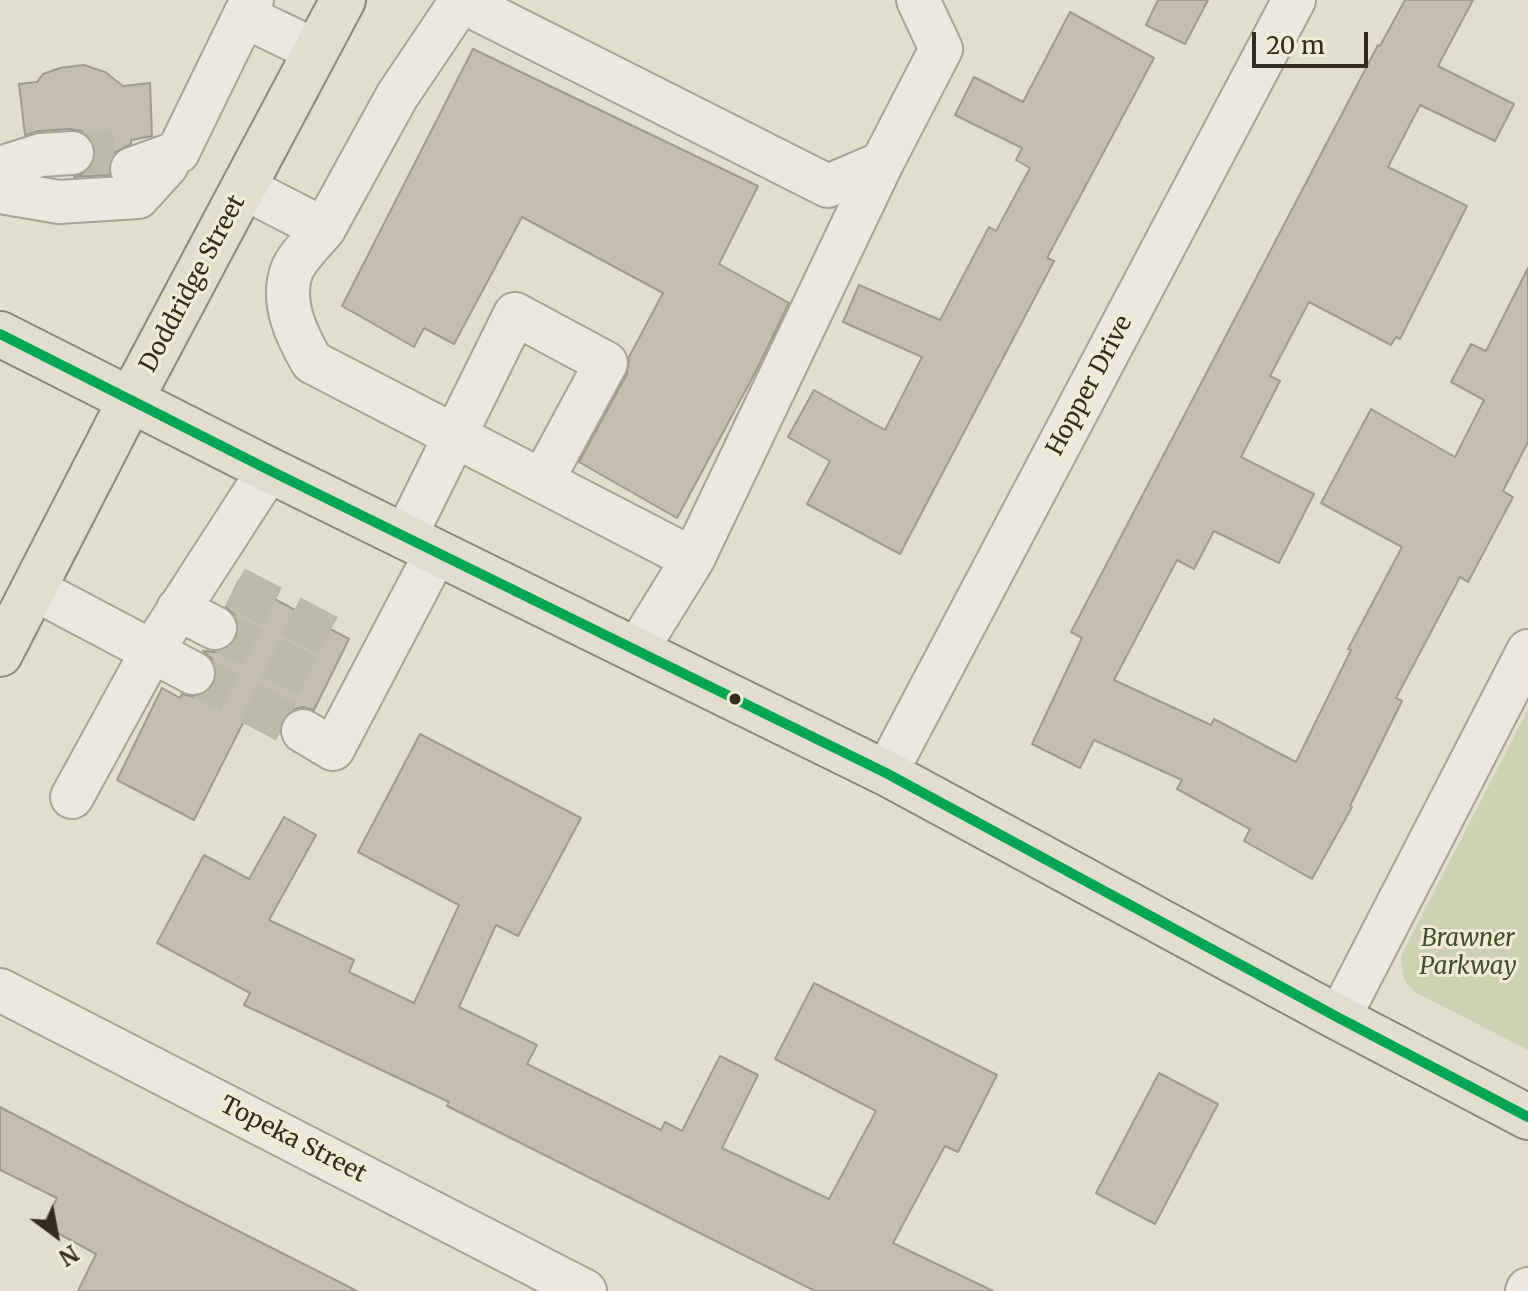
<!DOCTYPE html>
<style>
body{margin:0}
#map{position:relative;width:1528px;height:1291px;overflow:hidden;background:#e1dece;font-family:Merriweather,serif}
canvas{display:block}
.north{position:absolute;left:16px;top:1195px;width:80px;height:80px;-webkit-text-stroke:6px #f1edd5;paint-order:stroke;rotate:148deg;font-size:22px;font-weight:700;line-height:32px;text-align:center;color:#342c20}
.north::after{content:'';display:block;margin:auto;width:28px;height:36px;background:#342c20;clip-path:polygon(50% 0,100% 100%,50% 72%,0 100%)}
.scale{position:absolute;left:1252px;top:32px;width:116px;height:36px;box-sizing:border-box;border:4px solid #342c20;border-top:0;padding-left:10px;font-size:24px;line-height:28px;white-space:nowrap;color:#342c20;-webkit-text-stroke:6px #f1edd5;paint-order:stroke}
</style>
<div id="map">
<canvas width="1528" height="1291"></canvas>
<div class="north">N</div>
<div class="scale">20 m</div>
</div>
<script>
const c = document.querySelector('canvas').getContext('2d');
c.lineJoin = 'round';
function fill(path, color) { c.fillStyle = color; c.fill(path, 'evenodd'); }
function trace(path, color, width, dash) { c.strokeStyle = color; c.lineWidth = width; c.lineCap = dash ? 'butt' : 'round'; c.setLineDash(dash || []); c.stroke(path); }
function drawText(font, color, halo, rows, align = 'center') {
  c.font = font + ' Merriweather,serif'; c.lineWidth = 6; c.setLineDash([]); c.textBaseline = 'middle'; c.strokeStyle = halo; c.fillStyle = color; for (const [text, x, y, turn = 0] of rows) {
    c.save(); c.translate(x, y); c.rotate((+turn || 0) * Math.PI / 180); c.textAlign = isNaN(turn) ? turn : align; if (halo) c.strokeText(text, 0, 0); c.fillText(text, 0, 0); c.restore();
  }
}
fill(new Path2D(`
 M 1528,709 L 1528,1050 L 1415,992 L 1404,980 L 1401,956 Z`), '#ccd1b2');
const building = new Path2D(`
 M 1158,0 L 1208,0 L 1185,44 L 1146,25 Z
 M 1405,0 L 1473,0 L 1438,66 L 1514,104 L 1495,141 L 1420,105 L 1388,167 L 1467,206 L 1400,339 L 1396,337 L 1391,345 L 1309,302 L 1270,376 L 1280,381 L 1241,457 L 1314,494 L 1279,563 L 1214,531 L 1194,569 L 1177,560 L 1114,680 L 1211,725 L 1214,719 L 1296,762 L 1351,650 L 1348,649 L 1402,547 L 1321,503 L 1371,409 L 1455,457 L 1484,400 L 1451,382 L 1471,344 L 1486,351 L 1528,268 L 1528,442 L 1503,491 L 1513,497 L 1468,582 L 1460,577 L 1396,698 L 1402,701 L 1350,806 L 1352,807 L 1312,879 L 1244,841 L 1250,829 L 1177,789 L 1182,780 L 1094,740 L 1080,768 L 1032,744 L 1082,638 L 1071,632 L 1378,45 L 1380,46 Z
 M 1070,12 L 1154,58 L 1047,258 L 1054,261 L 900,554 L 807,504 L 830,461 L 788,437 L 814,390 L 885,430 L 922,357 L 843,322 L 859,285 L 940,320 L 989,227 L 996,231 L 1030,168 L 1016,160 L 1022,148 L 955,115 L 974,77 L 1023,102 Z
 M 473,49 L 758,186 L 719,264 L 789,303 L 756,371 L 677,518 L 579,462 L 627,374 L 629,357 L 663,293 L 522,217 L 454,344 L 424,328 L 414,347 L 342,306 Z
 M 84,65 L 105,72 L 123,86 L 150,83 L 152,136 L 131,140 L 131,144 L 114,153 L 109,164 L 109,175 L 74,177 L 86,172 L 93,164 L 96,152 L 92,140 L 82,131 L 70,129 L 39,131 L 25,135 L 19,84 L 37,82 L 43,74 L 60,68 Z
 M 239,580 L 349,639 L 314,710 L 303,707 L 292,710 L 283,718 L 279,729 L 248,713 L 194,820 L 117,780 L 162,688 L 180,698 L 182,694 L 193,697 L 205,694 L 214,685 L 217,671 L 213,660 L 203,651 L 217,652 L 227,648 L 237,638 L 239,626 L 236,616 L 226,607 Z
 M 420,734 L 581,818 L 518,936 L 496,925 L 459,1007 L 537,1045 L 527,1064 L 661,1130 L 665,1122 L 682,1131 L 720,1056 L 758,1075 L 722,1148 L 829,1199 L 876,1111 L 775,1059 L 814,983 L 997,1075 L 958,1152 L 945,1146 L 893,1243 L 993,1291 L 815,1291 L 447,1106 L 449,1102 L 244,1005 L 250,993 L 157,943 L 204,855 L 249,879 L 284,817 L 316,835 L 269,920 L 354,960 L 349,972 L 414,1003 L 459,905 L 358,852 Z
 M 1159,1073 L 1218,1104 L 1155,1224 L 1096,1193 Z
 M 0,1107 L 183,1203 L 357,1291 L 78,1291 L 96,1254 L 43,1225 L 57,1198 L 0,1170 Z`);
fill(building, '#c4beaf');
trace(building, '#a19a8e', 2);
trace(new Path2D(`
 M 72,153 L 132,151
 M 235,587 L 346,645
 M 215,628 L 326,686
 M 193,673 L 303,731`), '#bebaab', 42, [42, 21]);
const minor = new Path2D(`
 M 459,0 L 828,186 L 882,163 L 941,49 L 918,0
 M 244,16 L 316,51
 M 0,168 L 41,155 L 72,153
 M 132,169 L 178,152 L 252,0
 M 244,188 L 324,229 L 397,96 L 461,1
 M 0,192 L 59,202 L 138,197 L 167,165
 M 324,229 C 314,241 298,256 292,270 C 280,302 297,336 312,362 L 693,559
 M 405,537 L 515,314 L 606,363 L 542,481
 M 34,589 L 193,673
 M 178,609 L 215,628
 M 636,651 L 693,559 L 882,163
 M 303,731 L 333,749 L 436,553
 M 886,773 L 1294,0
 M 72,797 L 152,651 L 269,470
 M 0,990 L 585,1291
 M 1339,1018 L 1528,651
 M 1527,1291 L 1528,1289`);
const major = new Path2D(`
 M 0,334 L 269,470 L 886,773 L 1339,1018 L 1528,1117
 M 0,654 L 130,401 L 343,0`);
trace(minor, '#a6a397', 46);
trace(major, '#8c887e', 48);
trace(minor, '#eae8df', 42);
trace(major, '#e1ded1', 44);
trace(new Path2D(`
 M 0,334 L 269,470 L 886,773 L 1339,1018 L 1528,1117`), '#00a651', 10);
for (const [x, y, r, color] of [
 [735,699,7,"#342c20"]
]) { const dot = new Path2D(); dot.arc(x, y, r, 0, 2 * Math.PI); c.fillStyle = color; c.fill(dot); trace(dot, '#f1edd5', 3); }
drawText('24px', '#342c20', '#f1edd5', [
 ["Doddridge Street",193,284,-62],
 ["Hopper Drive",1090,386,-62],
 ["Topeka Street",293,1140,27]
]);
drawText('italic 24px', '#404e29', '#f1edd5', [
 ["Brawner",1468,939],
 ["Parkway",1468,967]
]);
</script>
